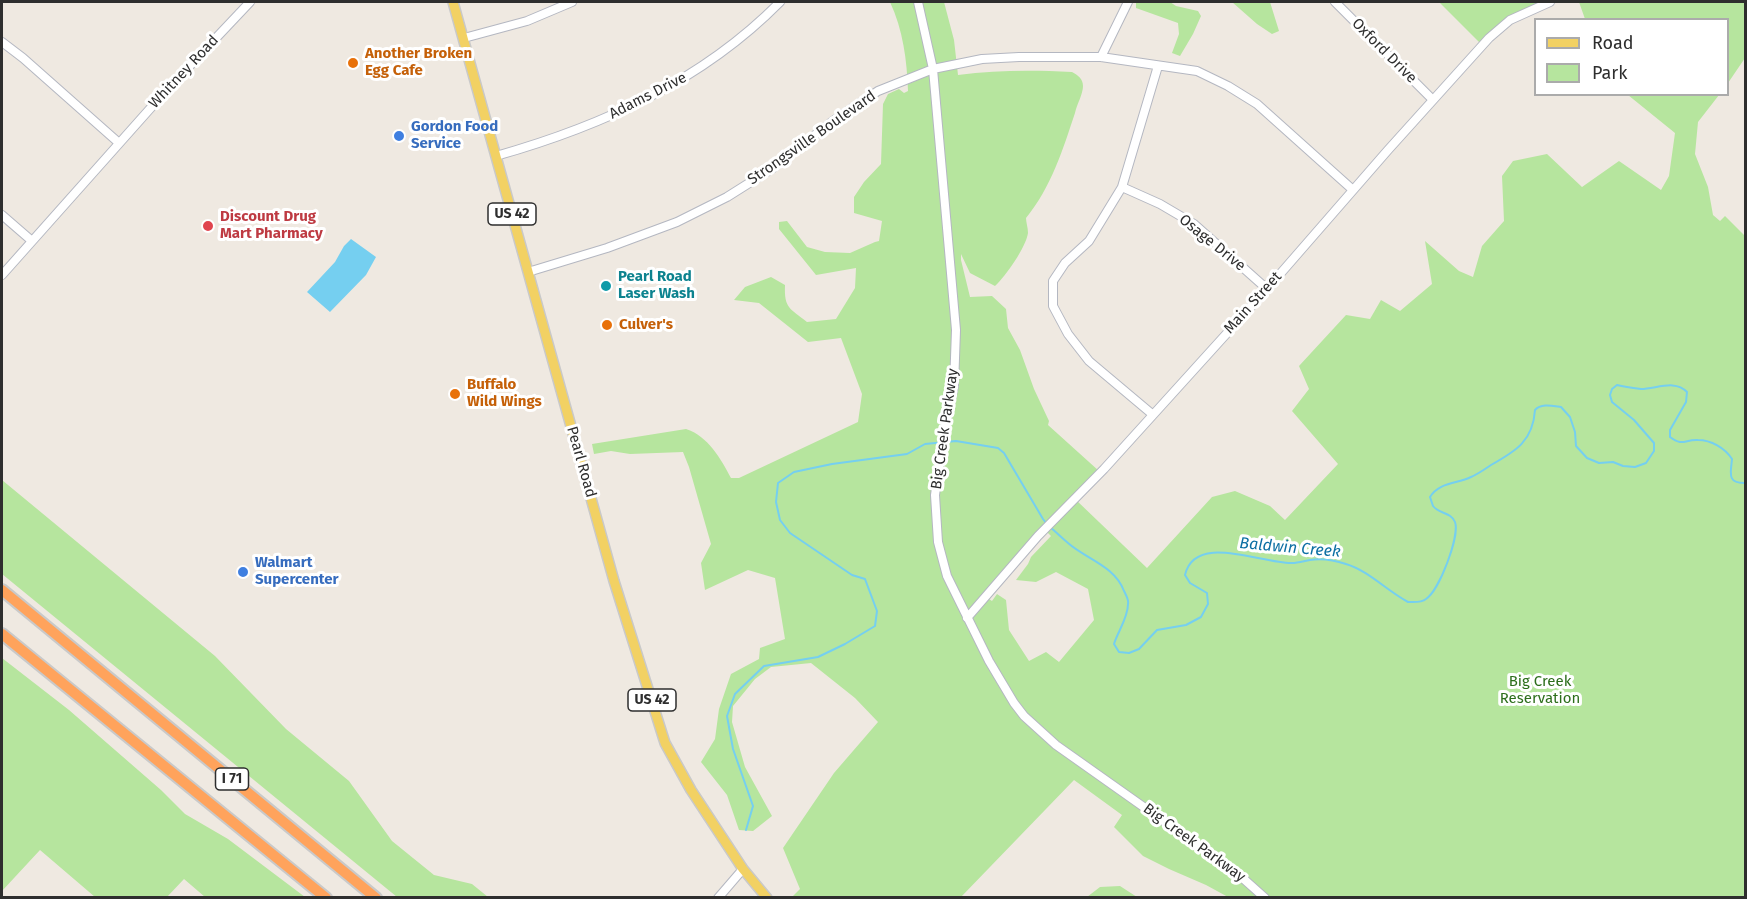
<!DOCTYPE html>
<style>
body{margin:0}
#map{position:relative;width:1747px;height:899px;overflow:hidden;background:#efe9e1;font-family:"Fira Sans",sans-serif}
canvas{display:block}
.frame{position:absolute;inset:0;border:3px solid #2e2e2e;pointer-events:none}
.legend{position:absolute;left:1534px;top:18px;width:195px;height:78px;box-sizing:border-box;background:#fff;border:2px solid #ababab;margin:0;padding:8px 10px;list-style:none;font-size:18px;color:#2e2e2e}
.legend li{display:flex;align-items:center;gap:12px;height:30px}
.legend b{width:30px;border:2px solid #ababab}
</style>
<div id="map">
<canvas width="1747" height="899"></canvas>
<div class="frame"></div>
<ul class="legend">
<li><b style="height:8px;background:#f2d163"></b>Road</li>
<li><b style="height:16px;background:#b6e59e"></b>Park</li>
</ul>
</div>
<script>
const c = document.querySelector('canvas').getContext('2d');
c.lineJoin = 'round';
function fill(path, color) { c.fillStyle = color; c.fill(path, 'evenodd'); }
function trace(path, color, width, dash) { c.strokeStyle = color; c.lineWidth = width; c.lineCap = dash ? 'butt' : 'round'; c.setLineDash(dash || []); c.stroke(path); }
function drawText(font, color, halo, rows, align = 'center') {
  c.font = font + ' "Fira Sans",sans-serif'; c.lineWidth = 6; c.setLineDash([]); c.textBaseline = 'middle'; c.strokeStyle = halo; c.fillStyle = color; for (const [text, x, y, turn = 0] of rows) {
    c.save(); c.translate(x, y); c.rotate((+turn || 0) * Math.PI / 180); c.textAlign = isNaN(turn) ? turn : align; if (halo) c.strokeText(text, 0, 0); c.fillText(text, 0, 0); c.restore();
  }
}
fill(new Path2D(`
 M 890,2 L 944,2 L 954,40 L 958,75 C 996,70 1033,70 1072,72 C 1078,75 1083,79 1083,86 C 1083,94 1077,104 1075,113 C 1063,149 1051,188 1026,218 C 1026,222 1028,228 1028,233 C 1026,247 1006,276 995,286 L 970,273 L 961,254 L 961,260 L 970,297 L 992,296 L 1006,309 L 1008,328 L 1020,350 L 1034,389 L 1049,421 L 1048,425 L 1099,471 L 1075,499 L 1147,568 L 1212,497 L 1235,491 L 1270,506 L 1285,520 L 1338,464 L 1292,411 L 1309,389 L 1299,366 L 1346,315 L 1370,319 L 1381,300 L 1400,311 L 1432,284 L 1425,241 L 1459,271 L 1473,277 L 1482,246 L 1504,221 L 1502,176 L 1513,161 L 1547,154 L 1582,187 L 1619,161 L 1661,190 L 1669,176 L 1675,133 L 1628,95 L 1719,95 L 1698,122 L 1695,154 L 1708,187 L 1713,215 L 1720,221 L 1725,216 L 1745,236 L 1745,897 L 1228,897 L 1206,885 L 1169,869 L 1143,856 L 1114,827 L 1122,815 L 1074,780 L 961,897 L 792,897 L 800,889 L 783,848 L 834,773 L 878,722 L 855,698 L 811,663 L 771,667 L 755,679 L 733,706 L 732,722 L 745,767 L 772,816 L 753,831 L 739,830 L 727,795 L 701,762 L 715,739 L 719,709 L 731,674 L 759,659 L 760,648 L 785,639 L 775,578 L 748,570 L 705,590 L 701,563 L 711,544 L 689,467 L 683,452 L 630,454 L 611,451 L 594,454 L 592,444 L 686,429 C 708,436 721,459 731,478 L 739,478 L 858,422 L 862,394 L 841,338 L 808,342 L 759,303 L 734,300 L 745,287 L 771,277 L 785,285 C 784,309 790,308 807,322 L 836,319 L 855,288 L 856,268 L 816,275 L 779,229 L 779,222 L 787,221 L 807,247 L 825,252 L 850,253 L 875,242 L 879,241 L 882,221 L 854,213 L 854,197 L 864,182 L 881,164 L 883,104 L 888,94 L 899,89 L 904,93 L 908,91 C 907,60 903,30 890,2 ZM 1046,531 L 1051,536 L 1031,557 L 1028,564 L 1016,580 L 1036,582 L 1056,572 L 1088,589 L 1094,620 L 1059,662 L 1046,652 L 1029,661 L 1009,630 L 1006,600 L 997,594 L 992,601 L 986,597 Z
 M 1136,2 L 1170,2 L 1176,6 L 1198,11 L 1201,16 L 1193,34 L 1180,56 L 1172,53 L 1179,34 L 1178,23 L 1136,8 Z
 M 1232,2 L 1270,2 L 1279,31 L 1272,34 L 1257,24 Z
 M 1439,2 L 1549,2 L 1509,16 L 1482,45 Z
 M 1579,2 L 1745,2 L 1745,58 L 1728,83 L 1728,20 L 1585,19 Z
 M 2,480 L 215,656 L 286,729 L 349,781 L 392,841 L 434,875 L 472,884 L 488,897 L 397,897 L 2,574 Z
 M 2,658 L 69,710 L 161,790 L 185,814 L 228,839 L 305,897 L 205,897 L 184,879 L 167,897 L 95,897 L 40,850 L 2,891 Z
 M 1120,886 L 1137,897 L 1087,897 L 1100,887 Z`), '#b6e59e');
fill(new Path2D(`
 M 351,239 L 376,257 L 366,275 L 330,312 L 307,292 L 335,262 L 344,246 Z`), '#75cff0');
trace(new Path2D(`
 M 1050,527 C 1056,532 1062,538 1068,543 C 1086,559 1115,566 1124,591 C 1126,595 1129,600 1128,604 C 1128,618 1118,631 1114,644 L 1119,652 L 1129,653 L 1139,649 L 1157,630 L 1186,625 L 1201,617 L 1208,604 L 1207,593 L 1190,583 L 1185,575 C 1195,532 1262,564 1292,563 C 1298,563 1304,561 1310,560 C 1322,558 1334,560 1346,564 C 1369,571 1387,591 1408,602 C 1415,602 1421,603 1426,599 C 1439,591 1460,536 1455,522 C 1451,512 1439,514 1433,506 C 1432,503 1431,500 1430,497 C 1439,482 1457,484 1471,477 C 1478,474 1485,469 1491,465 C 1516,451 1533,441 1535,410 C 1541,403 1553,406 1561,407 L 1570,417 L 1575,432 L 1576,446 L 1587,458 L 1599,463 L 1613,462 L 1623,466 L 1635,467 L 1646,463 L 1654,451 L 1654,443 L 1634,420 L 1612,402 L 1610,395 L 1612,389 L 1617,385 C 1625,387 1633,388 1641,389 C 1656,389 1675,379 1687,392 L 1686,402 L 1670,430 L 1670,437 C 1683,447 1685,439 1698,440 C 1711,440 1725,448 1732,459 C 1731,472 1726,484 1746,483
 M 746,830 L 753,806 L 733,749 L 727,716 L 735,694 L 764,666 L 818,657 L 845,644 L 875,626 L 877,611 L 865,579 L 852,575 L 790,533 L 780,520 L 776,502 L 778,483 L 794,472 L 832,464 L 907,454 L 925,444 L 956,441 L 998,448 L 1004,453 L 1043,519 L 1046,523`), '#75cff0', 2);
const minor = new Path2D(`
 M 918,2 L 933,69 L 956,330 L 954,386 L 944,432 L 935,495 L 938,542 L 947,576 L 989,661 L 1014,703 L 1024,716 L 1056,745 L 1237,873 L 1265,898
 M 1335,2 L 1433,100
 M 464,38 L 527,21 L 572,2
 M 2,42 L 23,58 L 119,143
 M 1101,57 L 1128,2
 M 496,156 C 602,126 702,81 780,2
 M 1122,187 L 1160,204 L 1194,224 L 1267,289
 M 2,215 L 32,241
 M 528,272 L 607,248 L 677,222 L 727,197 L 773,168 L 833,121 L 878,91 L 933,69 L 982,59 L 1019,57 L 1101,57 L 1197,71 L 1228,86 L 1257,104 L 1353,190
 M 2,275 L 164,93 L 250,2
 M 1152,414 L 1089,361 L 1068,334 L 1053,306 L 1053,281 L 1065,263 L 1089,241 L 1122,187 L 1158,66
 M 967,618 L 1038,536 L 1104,469 L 1267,289 L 1388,150 L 1489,38 L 1510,20 L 1550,2
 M 718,898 L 743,869`);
const major = new Path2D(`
 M 453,2 L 614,581 L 665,743 L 691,790 L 716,828 L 743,869 L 767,898`);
const highway = new Path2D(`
 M 2,590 L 376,898
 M 2,634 L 326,898`);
trace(minor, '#b4b7c1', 10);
trace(major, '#c9c9c9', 12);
trace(highway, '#c9c9c9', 14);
trace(minor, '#fff', 8);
trace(major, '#f2d163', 9);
trace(highway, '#ffa35c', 10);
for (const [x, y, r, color] of [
 [353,63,6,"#e8710a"],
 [399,136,6,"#3f7fe0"],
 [208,226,6,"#e0444e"],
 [606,286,6,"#0f9aa8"],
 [607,325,6,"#e8710a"],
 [455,394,6,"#e8710a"],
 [243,572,6,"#3f7fe0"]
]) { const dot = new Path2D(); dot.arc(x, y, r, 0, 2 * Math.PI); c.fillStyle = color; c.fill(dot); trace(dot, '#fff', 2); }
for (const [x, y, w] of [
 [512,214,48],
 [652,700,48],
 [232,779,33]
]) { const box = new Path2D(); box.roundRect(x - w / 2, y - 11, w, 22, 4.5); c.fillStyle = '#fff'; c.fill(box); trace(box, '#2e2e2e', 1.5); }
drawText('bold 14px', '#2e2e2e', null, [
 ["US 42",512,214],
 ["US 42",652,700],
 ["I 71",232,779]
]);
drawText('15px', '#2e2e2e', '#fff', [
 ["Oxford Drive",1384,51,45],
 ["Whitney Road",184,72,-47],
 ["Adams Drive",648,96,-27],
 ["Strongsville Boulevard",812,138,-35],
 ["Osage Drive",1212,243,39],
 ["Main Street",1253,303,-48],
 ["Big Creek Parkway",945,429,-82],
 ["Pearl Road",581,462,74],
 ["Big Creek Parkway",1194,843,36]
]);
drawText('bold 15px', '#c56008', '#fff', [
 ["Another Broken",365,54],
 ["Egg Cafe",365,71],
 ["Culver's",619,325],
 ["Buffalo",467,385],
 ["Wild Wings",467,402]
], 'left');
drawText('bold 15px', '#366cbe', '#fff', [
 ["Gordon Food",411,127],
 ["Service",411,144],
 ["Walmart",255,563],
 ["Supercenter",255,580]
], 'left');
drawText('bold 15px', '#be3a42', '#fff', [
 ["Discount Drug",220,217],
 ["Mart Pharmacy",220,234]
], 'left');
drawText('bold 15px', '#0d838f', '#fff', [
 ["Pearl Road",618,277],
 ["Laser Wash",618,294]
], 'left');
drawText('15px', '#2c6e1b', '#fff', [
 ["Big Creek",1540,682],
 ["Reservation",1540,699]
]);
drawText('italic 16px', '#0d6fa3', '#fff', [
 ["Baldwin Creek",1290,548,5]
]);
</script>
